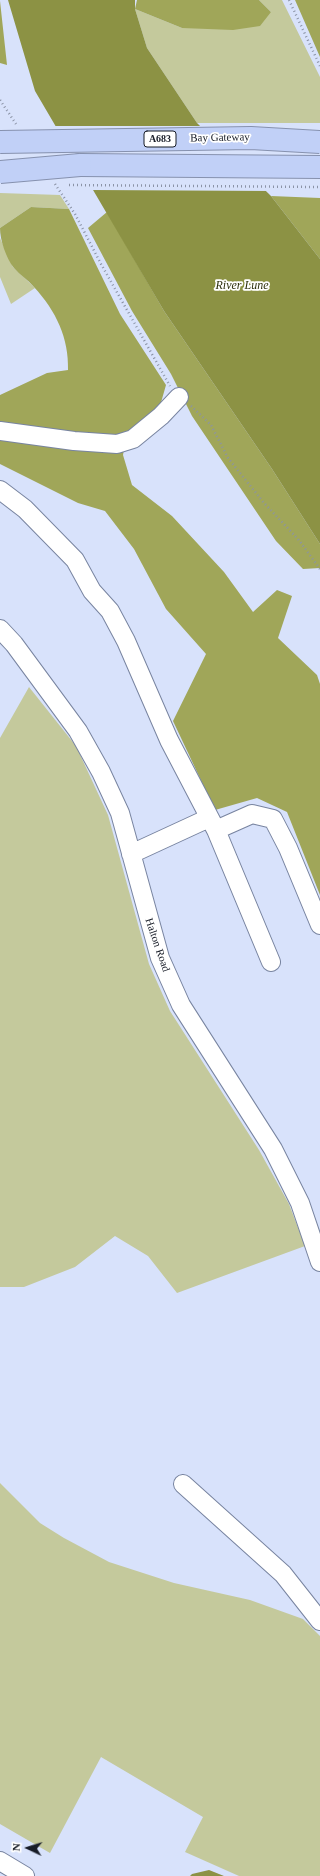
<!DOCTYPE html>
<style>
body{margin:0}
#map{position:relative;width:320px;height:1876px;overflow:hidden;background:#d8e2fb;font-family:"Times New Roman",serif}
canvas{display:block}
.north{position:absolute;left:8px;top:1828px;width:40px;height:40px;-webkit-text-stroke:3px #fff;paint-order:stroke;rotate:274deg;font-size:11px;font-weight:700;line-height:16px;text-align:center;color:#171c27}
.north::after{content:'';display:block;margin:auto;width:14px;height:18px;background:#171c27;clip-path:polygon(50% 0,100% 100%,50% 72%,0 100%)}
</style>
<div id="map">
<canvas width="320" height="1876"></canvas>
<div class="north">N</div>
</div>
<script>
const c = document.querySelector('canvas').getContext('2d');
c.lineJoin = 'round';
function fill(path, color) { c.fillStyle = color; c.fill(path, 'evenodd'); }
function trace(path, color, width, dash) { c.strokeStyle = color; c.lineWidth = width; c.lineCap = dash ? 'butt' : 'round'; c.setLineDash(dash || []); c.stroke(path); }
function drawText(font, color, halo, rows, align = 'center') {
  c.font = font + ' "Times New Roman",serif'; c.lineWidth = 3.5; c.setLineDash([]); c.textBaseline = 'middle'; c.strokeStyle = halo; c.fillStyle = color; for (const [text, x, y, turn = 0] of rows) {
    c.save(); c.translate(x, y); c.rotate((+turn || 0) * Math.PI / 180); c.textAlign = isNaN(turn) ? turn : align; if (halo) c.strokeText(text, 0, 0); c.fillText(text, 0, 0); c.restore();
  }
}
fill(new Path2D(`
 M 259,0 L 282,0 L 320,77 L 320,123 L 197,123 L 147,48 L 135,9 L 182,28 L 271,12 Z
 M 0,193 L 60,195 L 69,209 L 31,207 L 0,228 Z
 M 0,238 L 13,267 L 35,288 L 11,304 L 0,277 Z
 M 29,687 L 76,746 L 108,815 L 149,964 L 170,1011 L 259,1150 L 289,1204 L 305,1246 L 177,1293 L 148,1256 L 115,1236 L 75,1267 L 24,1287 L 0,1287 L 0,738 Z
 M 0,1483 L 40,1523 L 64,1538 L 109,1562 L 174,1583 L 250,1600 L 303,1619 L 320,1636 L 320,1876 L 239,1876 L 185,1852 L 203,1817 L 101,1757 L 50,1853 L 0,1824 Z`), '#c4c99c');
fill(new Path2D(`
 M 137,0 L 259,0 L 271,12 L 260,26 L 233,30 L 182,28 L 135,9 Z
 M 295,0 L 320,0 L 320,57 Z
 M 0,1 L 7,65 L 0,63 Z
 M 271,196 L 320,198 L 320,259 Z
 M 31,207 L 69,209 L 120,314 L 166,385 L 160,406 L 126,439 L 123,455 L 132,485 L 172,516 L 224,572 L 253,612 L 277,590 L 292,596 L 278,638 L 317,675 L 320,684 L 320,895 L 287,812 L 257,798 L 215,810 L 173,721 L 206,654 L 166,609 L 134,549 L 105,511 L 78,503 L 0,464 L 0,395 L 47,373 L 68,370 C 69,338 56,311 34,287 C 28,280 20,275 14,268 C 6,258 0,240 0,228 Z
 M 107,212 L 164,311 L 272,469 L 320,544 L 320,568 L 303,569 L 276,541 L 192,416 L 171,374 L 132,311 L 88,228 Z`), '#a0a659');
fill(new Path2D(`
 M 8,0 L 135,0 L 135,9 L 147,48 L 197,123 L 271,196 L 320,259 L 320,544 L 272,469 L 164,311 L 35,91 Z
 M 209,1870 L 224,1876 L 190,1876 L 192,1874 Z`), '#8c9244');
fill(new Path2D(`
 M 53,126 L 202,126 L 269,191 L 91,190 Z`), '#d8e2fb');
const minor = new Path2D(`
 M 0,431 L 74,441 L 117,444 L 133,439 L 161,416 L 179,397
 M 0,490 L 25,509 L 75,560 L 92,591 L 110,611 L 126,641 L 169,740 L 216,830 L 252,814 L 273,819 L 288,848 L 320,925
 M 0,629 L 14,644 L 78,731 L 101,772 L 120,813 L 160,958 L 181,1005 L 273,1149 L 300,1203 L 320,1262
 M 216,830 L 271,962
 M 131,854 L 209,818
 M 183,1484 L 283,1574 L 320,1621
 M 0,1861 L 25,1876`);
const highway = new Path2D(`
 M 80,165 L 320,167`);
trace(minor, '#7884a0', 20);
trace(highway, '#8691ae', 24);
trace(new Path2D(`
 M 289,0 L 320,66
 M 0,100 L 16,124
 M 55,184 L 75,214 L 101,264 L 170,386
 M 191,406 L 211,425 L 228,458 L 264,503 L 298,539 L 320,569`), '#8b93a6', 2.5, [1, 3]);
trace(minor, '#fff', 18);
trace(highway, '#c1d0f7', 22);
const highwayBridge = new Path2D(`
 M 0,142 L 251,138 L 320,142
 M 0,172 L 80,165`);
trace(highwayBridge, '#8691ae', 24, []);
trace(new Path2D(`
 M 69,185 L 320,187`), '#8b93a6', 2.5, [1, 3]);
trace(highwayBridge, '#c1d0f7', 22);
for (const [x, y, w] of [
 [160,139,32]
]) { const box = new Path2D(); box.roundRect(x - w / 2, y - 8, w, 16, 3); c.fillStyle = '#fff'; c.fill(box); trace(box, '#171c27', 1); }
drawText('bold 10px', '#171c27', null, [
 ["A683",160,139]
]);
drawText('11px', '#171c27', '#fff', [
 ["Bay Gateway",220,138,-1],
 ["Halton Road",157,945,71]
]);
drawText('italic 12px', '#2d300d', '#fff', [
 ["River Lune",242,286]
]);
</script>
